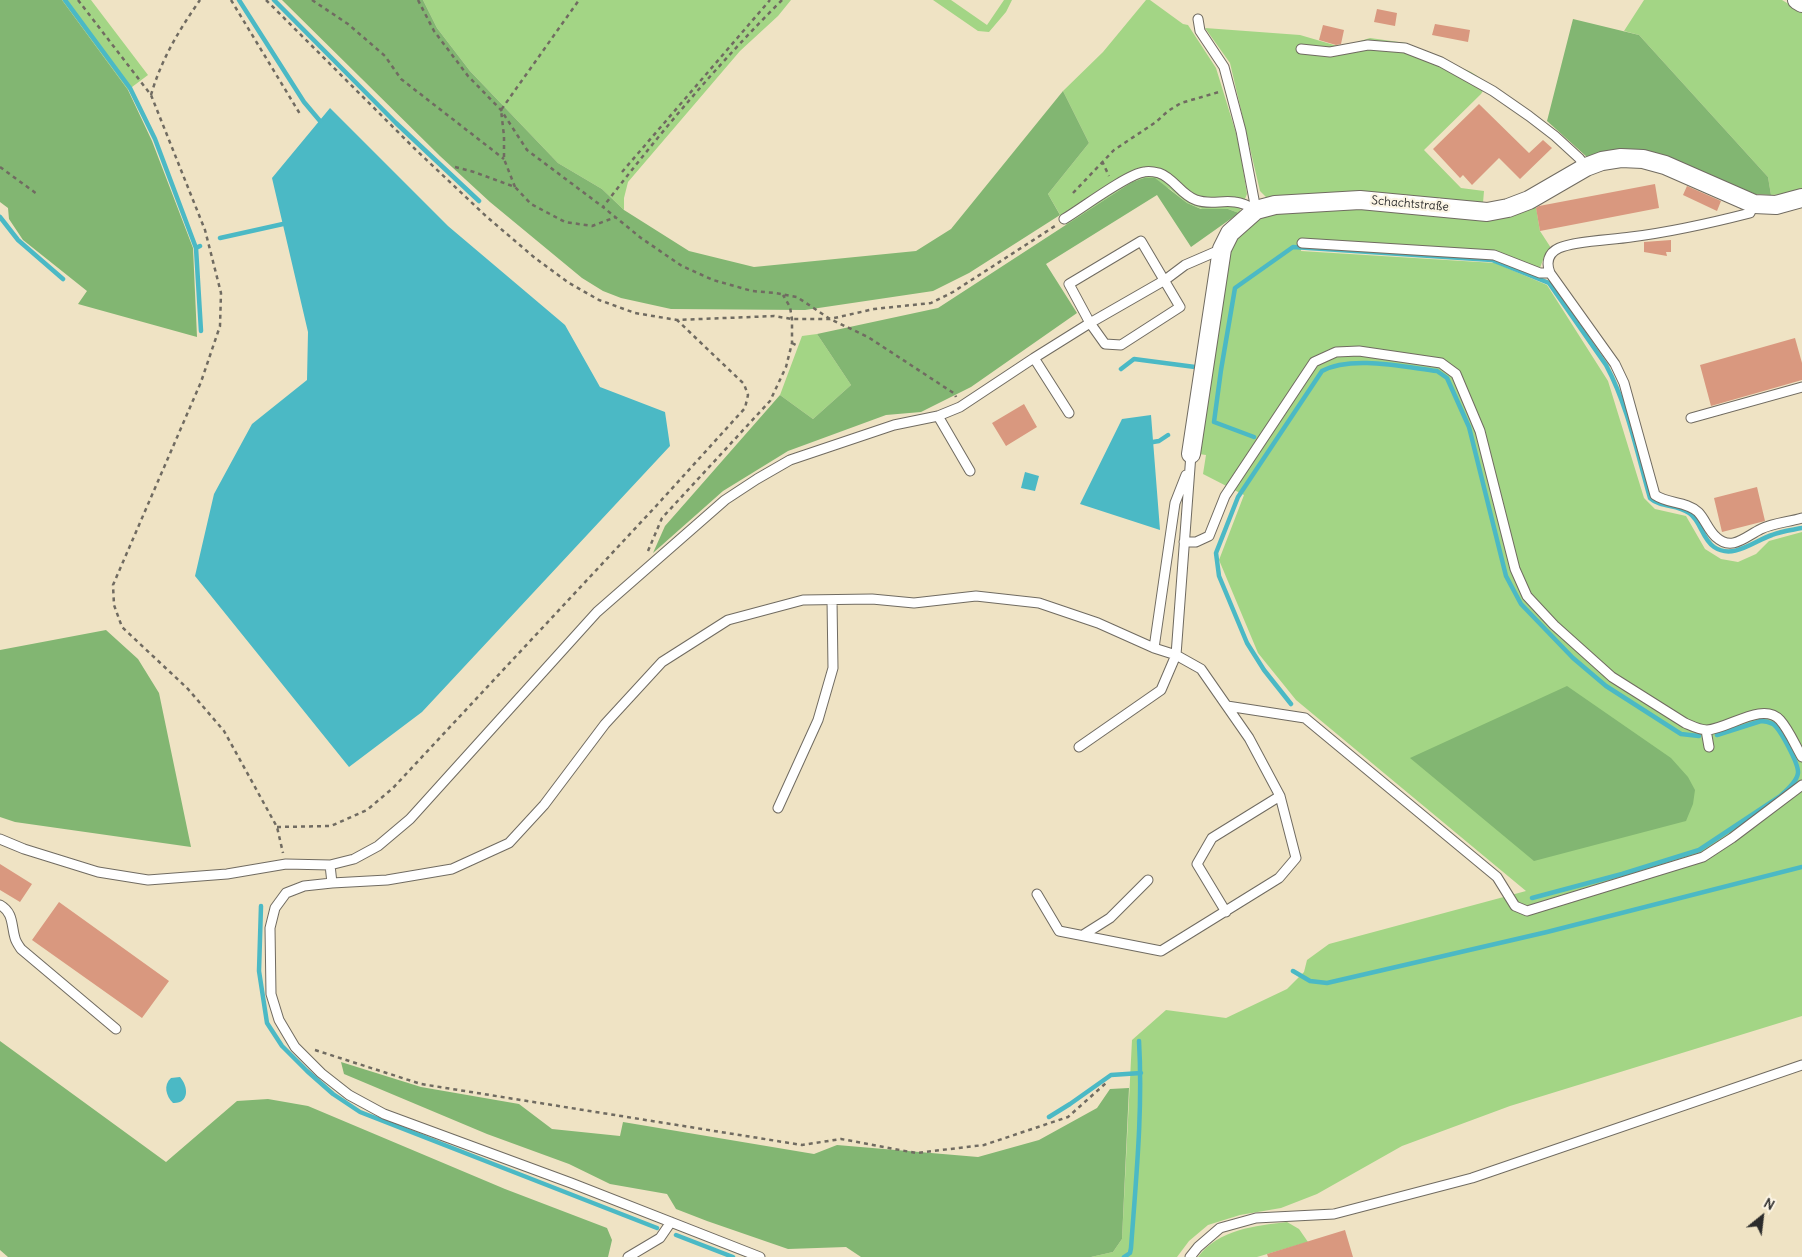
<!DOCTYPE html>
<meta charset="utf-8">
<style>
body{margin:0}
#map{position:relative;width:1802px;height:1257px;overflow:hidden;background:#efe3c4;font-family:Delius,sans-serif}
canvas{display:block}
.north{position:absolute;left:1737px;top:1192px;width:50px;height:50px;-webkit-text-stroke:4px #fcf5e5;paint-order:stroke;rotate:29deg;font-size:14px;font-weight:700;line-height:20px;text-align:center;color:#2b2b2b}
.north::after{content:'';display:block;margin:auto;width:18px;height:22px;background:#2b2b2b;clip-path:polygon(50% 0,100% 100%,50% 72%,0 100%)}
</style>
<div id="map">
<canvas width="1802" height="1257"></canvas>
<div class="north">N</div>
</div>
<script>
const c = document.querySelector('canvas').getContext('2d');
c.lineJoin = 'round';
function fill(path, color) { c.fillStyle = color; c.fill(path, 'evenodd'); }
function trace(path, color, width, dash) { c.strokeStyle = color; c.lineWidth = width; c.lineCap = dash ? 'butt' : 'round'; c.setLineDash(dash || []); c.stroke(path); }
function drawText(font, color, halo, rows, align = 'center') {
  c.font = font + ' Delius,sans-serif'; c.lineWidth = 4.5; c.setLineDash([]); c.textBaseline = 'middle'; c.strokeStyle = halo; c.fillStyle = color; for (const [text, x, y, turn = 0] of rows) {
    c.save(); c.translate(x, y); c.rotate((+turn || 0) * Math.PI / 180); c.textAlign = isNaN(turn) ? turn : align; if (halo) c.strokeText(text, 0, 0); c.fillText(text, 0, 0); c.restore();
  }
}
fill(new Path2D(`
 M 62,0 L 91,0 L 148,75 L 128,90 Z
 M 423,0 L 791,0 L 778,16 L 740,51 L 628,182 L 624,198 L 624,210 L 602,189 L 558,163 L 470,71 L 437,28 Z
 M 933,0 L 951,0 L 987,25 L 1004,0 L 1012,0 L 1006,12 L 989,32 L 978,31 Z
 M 1146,0 L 1150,0 L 1183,24 L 1188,25 L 1216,68 L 1236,133 L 1241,156 L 1247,194 L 1239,213 L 1228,209 L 1202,209 L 1187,203 L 1170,189 L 1144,178 L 1132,182 L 1066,225 L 1048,194 L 1089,143 L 1063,91 L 1103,52 Z
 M 1644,0 L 1782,0 L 1802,12 L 1802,188 L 1785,194 L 1771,195 L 1768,177 L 1639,35 L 1624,31 Z
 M 1205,28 L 1300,35 L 1341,47 L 1370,38 L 1406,43 L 1471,72 L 1488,83 L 1481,94 L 1424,150 L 1461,188 L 1484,191 L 1483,203 L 1359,191 L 1267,198 L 1260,191 L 1230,63 Z
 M 1349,207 L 1517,214 L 1536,207 L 1540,231 L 1551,248 L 1544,257 L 1540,268 L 1494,251 L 1302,240 L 1301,251 L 1495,263 L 1547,285 L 1608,381 L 1644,498 L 1655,509 L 1686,516 L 1705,549 L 1721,559 L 1738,562 L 1756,554 L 1769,541 L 1802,532 L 1802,1016 L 1510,1106 L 1402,1146 L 1317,1194 L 1281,1208 L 1240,1215 L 1208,1225 L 1189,1241 L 1177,1257 L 1091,1257 L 1113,1252 L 1122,1239 L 1132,1040 L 1166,1010 L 1226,1018 L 1287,989 L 1304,972 L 1307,960 L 1329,944 L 1526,891 L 1296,700 L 1258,653 L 1219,560 L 1244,495 L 1203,474 L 1206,455 L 1199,454 L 1230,252 C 1250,203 1306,210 1349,207 Z
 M 817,334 L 851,385 L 813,419 L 780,395 L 802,336 Z
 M 1287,1222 L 1299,1229 L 1308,1242 L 1257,1257 L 1198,1257 C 1219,1229 1255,1226 1287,1222 Z`), '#a3d585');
fill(new Path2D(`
 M 0,0 L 62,0 L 128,90 L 152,141 L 193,248 L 197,337 L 78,304 L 87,291 L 23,240 L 9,219 L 8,208 L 0,202 Z
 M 282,0 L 423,0 L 437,28 L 470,71 L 558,163 L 602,189 L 624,210 L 689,251 L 754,267 L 916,251 L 951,229 L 1063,91 L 1089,143 L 1048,194 L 1060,215 L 969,273 L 933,291 L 805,310 L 671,309 L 621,298 L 603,291 L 582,278 L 490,202 L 440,156 Z
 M 1573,19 L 1639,35 L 1768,177 L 1771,195 L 1754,194 L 1664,156 C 1633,148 1619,150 1588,158 L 1547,121 Z
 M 1144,178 L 1155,178 L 1187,203 L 1201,209 L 1228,209 L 1239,213 L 1191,247 L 1157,195 L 1046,264 L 1077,313 L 971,387 L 921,412 L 886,415 L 788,451 L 723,491 L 653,553 L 665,526 L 780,395 L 813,419 L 851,385 L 817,334 L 938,308 L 1132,182 Z
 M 106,630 L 138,659 L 159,693 L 191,847 L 15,822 L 0,817 L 0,650 Z
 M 1567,686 L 1671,758 L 1688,777 L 1695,790 L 1693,804 L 1686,821 L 1534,861 L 1410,758 Z
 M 0,1041 L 166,1162 L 237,1101 L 268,1099 L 308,1106 L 505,1189 L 607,1228 L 612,1240 L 608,1257 L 8,1257 L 0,1250 Z
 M 341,1062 L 421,1087 L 519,1104 L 552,1129 L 620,1136 L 623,1122 L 814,1154 L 837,1145 L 978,1157 L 1039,1140 L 1097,1108 L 1110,1089 L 1129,1088 L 1122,1239 L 1113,1252 L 1091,1257 L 861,1257 L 846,1247 L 788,1249 L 707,1221 L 676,1209 L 667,1194 L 610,1184 L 569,1164 L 487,1134 L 344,1074 Z`), '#82b672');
fill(new Path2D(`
 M 330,108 L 448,226 L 565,325 L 600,387 L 665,412 L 670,446 L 422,712 L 349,767 L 195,576 L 214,494 L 252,424 L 307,380 L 308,332 L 272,178 Z
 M 1151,415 L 1160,530 L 1080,504 L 1122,419 Z
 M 1025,472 L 1039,476 L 1035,491 L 1021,488 Z
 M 180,1077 C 189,1087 189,1104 173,1103 C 166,1096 163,1085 171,1078 Z`), '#4bb9c5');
trace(new Path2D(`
 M 65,0 L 130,88 L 155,139 L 196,248 L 200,246
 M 239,0 L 304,102 L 320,121
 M 274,0 L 396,123 L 479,201
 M 0,217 L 18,240 L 63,279
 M 220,238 L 283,224
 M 196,248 L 201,331
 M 1121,369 L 1134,359 L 1195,367
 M 1254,437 L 1214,422 L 1221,370 L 1235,288 L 1293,247 L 1492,260 L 1549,283 L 1606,365 C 1628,406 1637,453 1650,498 C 1661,508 1677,504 1689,513 C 1701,521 1702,539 1714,547 C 1733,560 1754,541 1772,535 C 1781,531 1792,530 1802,528
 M 1153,442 L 1159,441 L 1168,435
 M 1291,704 L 1264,670 L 1247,643 L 1219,576 L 1216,553 L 1238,497 L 1322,371 C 1351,355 1404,367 1437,371 L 1447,378 L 1469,427 L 1506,576 L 1521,604 L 1573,658 L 1606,686 L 1681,734 L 1699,736
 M 1532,898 L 1622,874 L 1699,850 L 1779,797 C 1786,791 1797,782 1798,773 C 1799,764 1780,729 1773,724 C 1769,722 1765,721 1761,721 L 1717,735
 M 261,906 L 259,971 L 267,1023 L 282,1046 L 307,1071 L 333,1094 L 360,1112 L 657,1228
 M 1293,971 L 1310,981 L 1327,983 L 1547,932 L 1802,867
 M 1049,1117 L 1070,1104 L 1111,1075 L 1141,1073
 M 676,1235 L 733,1257
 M 1124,1257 L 1130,1253 L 1131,1248 C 1136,1179 1143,1110 1139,1041`), '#4bb9c5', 4.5);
fill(new Path2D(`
 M 1377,9 L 1397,13 L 1395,26 L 1374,22 Z
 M 1435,24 L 1470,30 L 1468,42 L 1432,35 Z
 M 1323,25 L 1344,30 L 1341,44 L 1336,45 L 1319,40 Z
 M 1479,104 L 1529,153 L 1543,140 L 1552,148 L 1520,179 L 1499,158 L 1472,185 L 1463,175 L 1460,178 L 1433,149 Z
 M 1655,184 L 1659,208 L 1540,231 L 1536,208 L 1539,206 Z
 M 1687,186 L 1721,201 L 1717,211 L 1683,195 Z
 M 1671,240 L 1671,252 L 1666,252 L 1667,256 L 1644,252 L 1644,242 Z
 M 1795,338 L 1802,363 L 1802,380 L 1711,406 L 1700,365 Z
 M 1024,404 L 1037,427 L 1006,446 L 992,423 Z
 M 1757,487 L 1765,521 L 1722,532 L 1714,498 Z
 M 0,864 L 32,884 L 20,902 L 0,890 Z
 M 59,902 L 169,981 L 142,1018 L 32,940 Z
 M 1345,1230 L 1353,1257 L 1268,1257 L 1267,1254 Z`), '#d9987f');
const lane = new Path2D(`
 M 1198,19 L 1200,31 L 1224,67 L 1241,131 L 1256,210
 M 1301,49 L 1330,52 L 1368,45 L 1405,48 L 1441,62 L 1493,91 L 1529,116 L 1555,136 L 1579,158 L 1586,167
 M 1754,204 L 1750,213 C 1711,223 1671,232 1631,237 C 1612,240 1574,241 1559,248 C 1548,253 1546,263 1550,273 L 1615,364 L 1624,383 L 1655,495 C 1668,504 1686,501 1698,512 C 1705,519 1708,530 1716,537 C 1732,552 1746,536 1761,529 C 1773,523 1789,522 1802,518
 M 1064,219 C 1081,209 1127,174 1144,172 C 1148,171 1155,172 1159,173 C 1174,178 1181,195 1196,200 C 1209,205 1222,200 1235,202 C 1243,203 1249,206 1256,210
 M 1141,241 L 1180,307 L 1121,345 L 1105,344 L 1090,323 L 1069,284 Z
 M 1302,243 L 1494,255 L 1540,273 L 1550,273
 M 1034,358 L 1069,413
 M 938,416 L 970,471
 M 1691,418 L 1802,387
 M 1184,542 L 1196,542 L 1209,536 L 1225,496 L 1314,362 L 1336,352 L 1359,351 L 1441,363 L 1456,374 L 1480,431 L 1515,569 L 1527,596 L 1554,625 L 1612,677 L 1685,723 C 1692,726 1699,730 1707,730 C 1728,729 1763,701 1780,720 C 1789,730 1795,745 1802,757
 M 1154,648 L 1175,503 L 1186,475
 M 1227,706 L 1305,718 L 1497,877 L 1515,906 L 1527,911 L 1703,857 L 1732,838 L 1802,785
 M 1706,730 L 1709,747
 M 778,808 L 818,720 L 833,668 L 832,600
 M 0,839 L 24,849 L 98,872 L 148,880 L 227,874 L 286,864 L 330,865 L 354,859 L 378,846 L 410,819 L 597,612 L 725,500 L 757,479 L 790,460 L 894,425 L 938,416 L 960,407 L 1034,358 L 1090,323 L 1165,280 L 1185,265 L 1222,249
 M 330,865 L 332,883 L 304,886 L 286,893 L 275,908 L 270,928 L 271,994 L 279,1020 L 295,1047 L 321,1073 L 349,1095 L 384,1114 L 571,1183 L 760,1257
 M 332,883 L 387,880 L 452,869 L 509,843 L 544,805 L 605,724 L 662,662 L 728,620 L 803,600 L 872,599 L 914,603 L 976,596 L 1039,603 L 1098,623 L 1154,648 L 1176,655 L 1161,690 L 1079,747
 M 1037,894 L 1059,931 L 1161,951 L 1279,878 L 1296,858 L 1280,796 L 1249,738 L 1201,669 L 1176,655 L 1191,454
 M 0,905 C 14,913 11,925 15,938 C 16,942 19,946 21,949 L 116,1029
 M 1226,912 L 1197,864 L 1212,838 L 1280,796
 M 1083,935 L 1110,918 L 1148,880
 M 628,1257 L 660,1238 L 671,1222
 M 1190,1257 L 1198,1247 L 1220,1228 L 1256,1218 L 1334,1214 L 1472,1178 L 1802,1065`);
const street = new Path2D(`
 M 1797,0 L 1802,3
 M 1191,454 L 1222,249 L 1230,233 L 1256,210 L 1275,205 L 1360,200 L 1487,212 L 1508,208 L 1529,200 L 1586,167 L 1602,161 L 1621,158 L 1643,159 L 1665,165 L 1754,204 L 1776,205 L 1802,198`);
trace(lane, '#706b61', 11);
trace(street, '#706b61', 20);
trace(new Path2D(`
 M 78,0 L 151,95 L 205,230 L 221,293 L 220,326 L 201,382 L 113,585 L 114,605 L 122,627 L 188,689 L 224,731 L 277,827 L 283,853
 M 231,0 L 300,114
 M 266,0 L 416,150 L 487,217 L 535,258 L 569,283 L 599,300 L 635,313 L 677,320 L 774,316 L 792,319 L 830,319 L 874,309 L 931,303 L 953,292 L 1055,226
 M 312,0 L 348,24 L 385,56 L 401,79 L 504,159
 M 418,0 L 434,31 L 468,76 L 501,110 L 527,150 L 603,207
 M 782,0 C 717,65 659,134 603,207 L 641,238 L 682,266 L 713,280 L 752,291 L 776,293 L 797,297 L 830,319 L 868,337 L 955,394 L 956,397
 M 151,95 C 161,60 179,30 200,0
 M 1102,161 L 1109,176
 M 0,167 L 37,194
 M 455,167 L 474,172 L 515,187 L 531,204 L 565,222 L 592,226 L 616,217
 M 622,172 L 770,0
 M 515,187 L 504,159 L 504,136 L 501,110 L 579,0
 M 1073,193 L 1114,150 L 1156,122 L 1168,111 L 1181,103 L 1219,92
 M 792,343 L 798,346
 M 648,551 L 662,518 L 770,401 L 786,367 L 792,343 L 792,319 L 790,307 L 783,295
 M 277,827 L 331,826 L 367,810 L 393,788 L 657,505 L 745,408 L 748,395 L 744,384 L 677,320
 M 315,1050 L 421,1084 L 802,1145 L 841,1139 L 916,1153 L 984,1145 L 1068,1117 L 1106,1083`), '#706b61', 2.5, [4, 4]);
trace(lane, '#fff', 9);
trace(street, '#fff', 18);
drawText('12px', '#2b2b2b', '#fcf5e5', [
 ["Schachtstraße",1410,204,5]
]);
</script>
